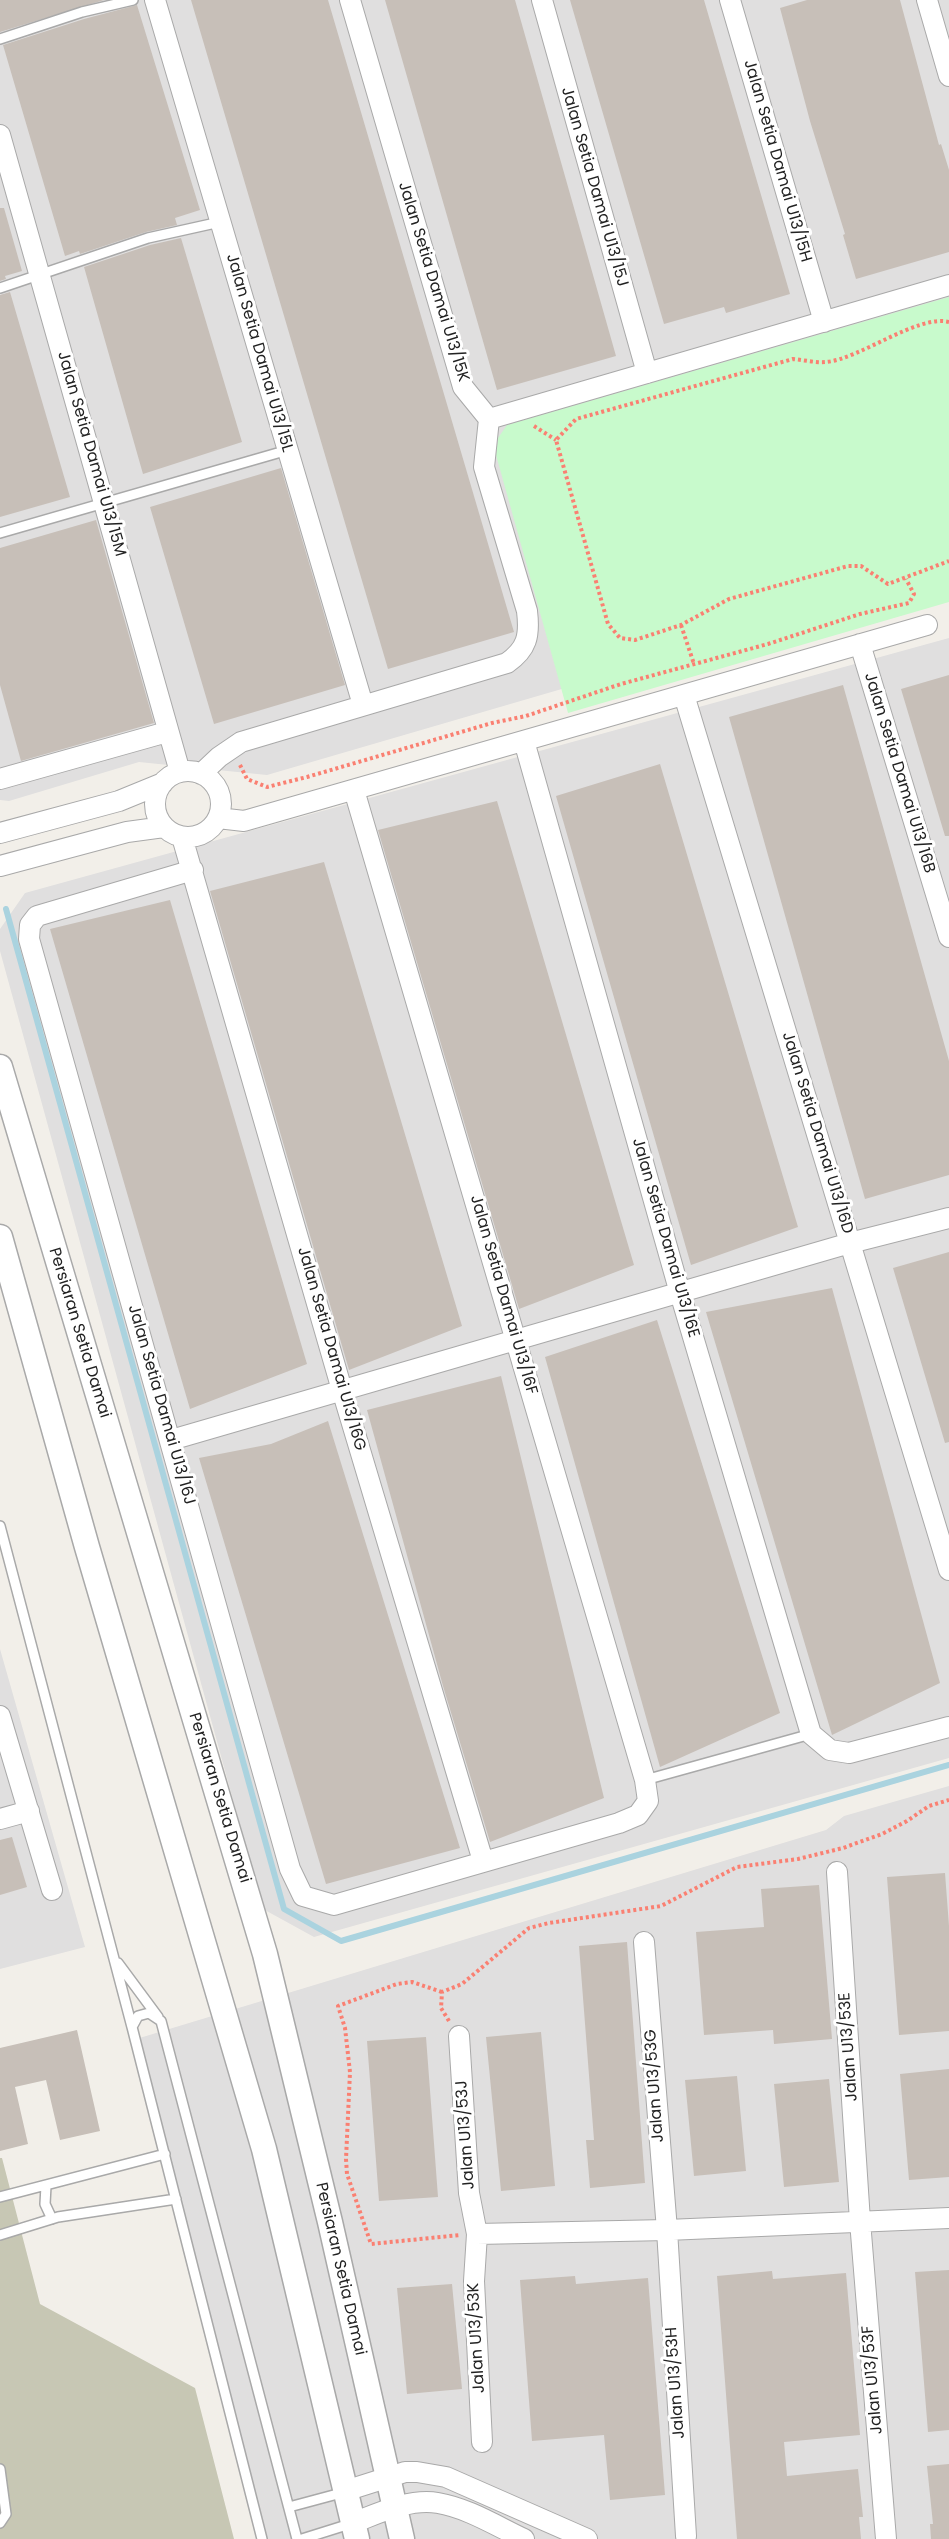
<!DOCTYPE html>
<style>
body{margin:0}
canvas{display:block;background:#f2efe9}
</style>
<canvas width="949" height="2539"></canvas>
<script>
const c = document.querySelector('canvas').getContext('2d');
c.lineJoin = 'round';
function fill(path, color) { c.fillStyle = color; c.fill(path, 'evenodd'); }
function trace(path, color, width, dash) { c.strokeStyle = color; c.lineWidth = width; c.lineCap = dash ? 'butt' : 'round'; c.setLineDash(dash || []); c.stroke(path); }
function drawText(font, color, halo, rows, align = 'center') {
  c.font = font + ' Poppins,sans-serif'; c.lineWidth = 6; c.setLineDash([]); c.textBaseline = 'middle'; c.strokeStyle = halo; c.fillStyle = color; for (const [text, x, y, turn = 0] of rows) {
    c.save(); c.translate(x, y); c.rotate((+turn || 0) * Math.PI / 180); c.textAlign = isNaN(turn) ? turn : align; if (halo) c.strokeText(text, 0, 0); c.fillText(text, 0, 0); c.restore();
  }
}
fill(new Path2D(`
 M 0,0 L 949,0 L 949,576 L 267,775 L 139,762 L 9,801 L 0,800 Z
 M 949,638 L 949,1758 L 314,1937 L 263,1909 L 0,951 L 0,929 L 25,893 Z
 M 0,1649 L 85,1947 L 0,1969 Z
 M 949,1786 L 949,2539 L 262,2539 L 133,2040 L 826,1830 L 844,1816 Z`), '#e0dfdf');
fill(new Path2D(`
 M 0,2158 L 2,2158 L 40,2304 L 195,2388 L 234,2539 L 0,2539 Z`), '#c7c7b4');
fill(new Path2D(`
 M 949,297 L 949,602 L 568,713 L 496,455 L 498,438 L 507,425 Z`), '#c8facc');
trace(new Path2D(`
 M 6,909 L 284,1909 L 341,1941 L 949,1765`), '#aad3df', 6);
fill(new Path2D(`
 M 0,0 L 104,0 L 0,32 Z
 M 191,0 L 328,0 L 514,632 L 388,669 Z
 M 385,0 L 515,0 L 616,356 L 497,390 Z
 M 570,0 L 704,0 L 790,294 L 726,313 L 724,307 L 664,324 Z
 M 807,0 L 900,0 L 939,145 L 941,144 L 949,170 L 949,252 L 856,279 L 843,235 L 845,234 L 810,121 L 780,8 Z
 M 137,5 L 200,210 L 175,218 L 177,225 L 146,232 L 80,254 L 79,251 L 65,256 L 3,45 L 84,19 Z
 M 0,208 L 4,208 L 22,271 L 5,276 L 6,279 L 0,281 Z
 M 181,238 L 242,442 L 143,474 L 84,267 L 150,245 Z
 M 10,292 L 70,497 L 0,517 L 0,295 Z
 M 281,468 L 345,685 L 214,724 L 150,507 Z
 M 96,520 L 154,723 L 21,761 L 0,685 L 0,548 Z
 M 949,675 L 949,836 L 945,836 L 901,689 Z
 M 843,685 L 949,1061 L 949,1175 L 865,1199 L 729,717 Z
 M 660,764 L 798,1227 L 691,1265 L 556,796 Z
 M 497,801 L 634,1265 L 519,1309 L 378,830 Z
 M 324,862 L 462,1326 L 349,1370 L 210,891 Z
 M 170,900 L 307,1364 L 190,1409 L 50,929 Z
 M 949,1252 L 949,1442 L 945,1443 L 893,1268 Z
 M 832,1288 L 940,1683 L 832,1735 L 706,1312 Z
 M 657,1320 L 780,1713 L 660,1767 L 545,1357 Z
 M 501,1376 L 604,1798 L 490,1842 L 443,1686 L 367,1410 Z
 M 328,1421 L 460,1848 L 326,1884 L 199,1458 L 271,1444 Z
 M 12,1837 L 27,1887 L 0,1895 L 0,1840 Z
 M 945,1873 L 949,1926 L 949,2031 L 899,2035 L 887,1877 Z
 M 819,1885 L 832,2039 L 774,2044 L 773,2030 L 704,2035 L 696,1932 L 764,1927 L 761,1889 Z
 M 627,1942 L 645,2183 L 590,2188 L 586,2140 L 594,2140 L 579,1946 Z
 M 77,2030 L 100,2131 L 60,2140 L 46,2080 L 15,2087 L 28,2144 L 0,2151 L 0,2048 Z
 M 541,2032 L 555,2186 L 501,2191 L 486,2037 Z
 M 426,2037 L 438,2197 L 379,2201 L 367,2041 Z
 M 949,2069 L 949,2177 L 909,2180 L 900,2074 Z
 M 737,2076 L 746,2171 L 694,2176 L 685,2080 Z
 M 829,2079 L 839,2182 L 784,2187 L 774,2084 Z
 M 949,2270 L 949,2430 L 928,2432 L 915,2272 Z
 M 772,2271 L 773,2279 L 846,2273 L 860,2435 L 784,2442 L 787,2476 L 858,2469 L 863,2517 L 859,2517 L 861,2539 L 737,2539 L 717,2276 Z
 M 575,2276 L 576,2284 L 648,2278 L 665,2495 L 610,2500 L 604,2435 L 532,2441 L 520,2280 Z
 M 452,2284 L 462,2389 L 407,2394 L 397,2288 Z
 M 949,2464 L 949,2539 L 931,2539 L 930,2524 L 933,2524 L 927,2466 Z`), '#c7bfb8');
const service = new Path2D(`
 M 0,39 L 82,12 L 133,0
 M 0,288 L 148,238 L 220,222
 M 0,533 L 288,450
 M 0,1526 L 132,2027
 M 645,1780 L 811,1734
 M 118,1963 L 158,2017
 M 46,2186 L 45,2204 L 52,2219
 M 0,2197 L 165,2154
 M 0,2235 L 58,2217 L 176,2199
 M 0,2469 L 6,2514 L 0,2523
 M 289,2507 L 345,2492
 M 262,2539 L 132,2027 L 138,2016 L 149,2013 L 161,2021 L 297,2539
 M 302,2539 L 353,2523`);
const minor = new Path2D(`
 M 155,0 L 363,705
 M 542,0 L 647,373
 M 730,0 L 824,322
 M 927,0 L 949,76
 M 0,135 L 180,772
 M 489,419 L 949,285
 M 860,644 L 949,937
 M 684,695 L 949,1570
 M 524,741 L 680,1293 L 811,1734 L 830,1750 L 849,1753 L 949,1727
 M155 804a33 33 0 1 1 66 0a33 33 0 1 1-66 0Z
 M 201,774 L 219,757 L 241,742 L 507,663 C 527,649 530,636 527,611 L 484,467 L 489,419 L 463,387 L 350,0
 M 0,779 L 167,732
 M 218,818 L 244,821 L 927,625
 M 0,833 L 119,801 L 163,783
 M 182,837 L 342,1390 L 483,1861
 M 0,866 L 127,832 L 164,827
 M 193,870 L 37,916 L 30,925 L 29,939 L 290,1869 L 303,1896 L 334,1905 L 619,1823 L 638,1815 L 648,1801 L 645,1780 L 354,790
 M 171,1440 L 850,1243 L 949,1218
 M 0,1716 L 52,1890
 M 0,1819 L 29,1811
 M 837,1872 L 860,2221 L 886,2539
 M 644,1942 L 667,2230 L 686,2536
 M 459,2036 L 469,2193 L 477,2234 L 474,2281 L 482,2442
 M 477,2234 L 667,2230 L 949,2218
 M 345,2491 L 405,2472 L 417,2472 L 446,2477 L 587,2539
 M 353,2523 C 379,2513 410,2498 438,2503 C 468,2508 498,2527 524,2539`);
const tertiary = new Path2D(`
 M 0,1067 L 265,1954 L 330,2222 L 402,2539
 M 0,1237 L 87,1547 L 264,2149 L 357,2539`);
trace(service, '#a9a9a9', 12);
trace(minor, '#a9a9a9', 22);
trace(tertiary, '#a9a9a9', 27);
trace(new Path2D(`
 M 949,322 C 918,314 860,359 826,362 C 816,363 804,360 793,359 L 576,419 L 556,440 L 608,624 L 620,638 L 635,640 L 681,625 L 729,599 L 848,566 L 861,566 L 888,584 L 949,561
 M 534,426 L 556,440
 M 681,625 L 694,664
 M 240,765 L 247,779 L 267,787 L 307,777 L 492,723 L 526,716 L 621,684 L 768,644 L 860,614 L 909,603 L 914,594 L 906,579
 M 442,1992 L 412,1982 L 397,1984 L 338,2006 L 345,2028 L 350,2072 L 346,2159 L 347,2174 L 371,2244 L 460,2235
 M 449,2021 L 441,2008 L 442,1992 L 462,1984 L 529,1928 L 549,1923 L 661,1906 L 737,1867 L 798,1859 L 843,1848 L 882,1834 L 907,1821 L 929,1806 L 949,1800`), '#fa8072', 4, [3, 3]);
trace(service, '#fff', 9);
trace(minor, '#fff', 20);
trace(tertiary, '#fff', 24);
drawText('16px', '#222', '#fff', [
 ["Jalan Setia Damai U13/15H",777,161,74],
 ["Jalan Setia Damai U13/15J",594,187,74],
 ["Jalan Setia Damai U13/15K",433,282,73],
 ["Jalan Setia Damai U13/15L",259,353,74],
 ["Jalan Setia Damai U13/15M",91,454,74],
 ["Jalan Setia Damai U13/16B",899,773,73],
 ["Jalan Setia Damai U13/16D",817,1133,73],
 ["Jalan Setia Damai U13/16E",665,1238,74],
 ["Jalan Setia Damai U13/16F",503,1295,74],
 ["Persiaran Setia Damai",79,1333,73],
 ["Jalan Setia Damai U13/16G",331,1349,74],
 ["Jalan Setia Damai U13/16J",161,1405,74],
 ["Persiaran Setia Damai",219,1798,73],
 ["Jalan U13/53E",849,2047,-94],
 ["Jalan U13/53G",655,2086,-94],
 ["Jalan U13/53J",466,2135,-94],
 ["Persiaran Setia Damai",340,2269,77],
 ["Jalan U13/53K",477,2338,-93],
 ["Jalan U13/53F",873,2380,-95],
 ["Jalan U13/53H",676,2383,-94]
]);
</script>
